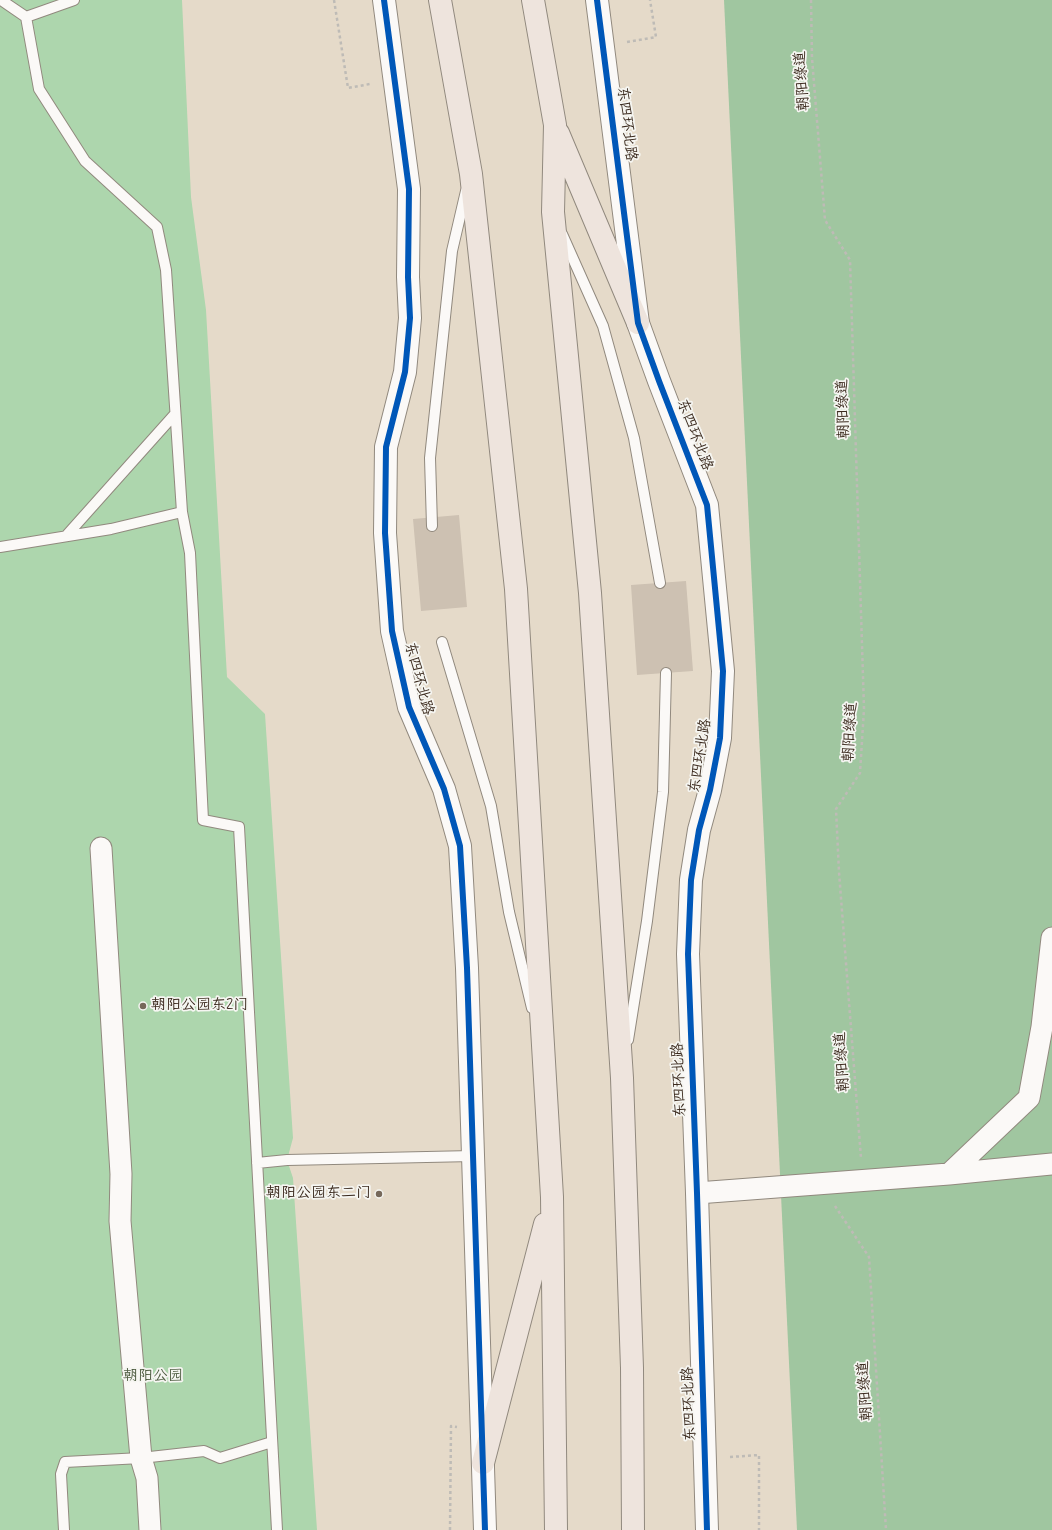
<!DOCTYPE html>
<meta charset="utf-8">
<style>
body{margin:0}
canvas{display:block;background:#e5dac9}
</style>
<canvas width="1052" height="1530"></canvas>
<script>
const c = document.querySelector('canvas').getContext('2d');
c.lineJoin = 'round';
function fill(path, color) { c.fillStyle = color; c.fill(path, 'evenodd'); }
function trace(path, color, width, dash) { c.strokeStyle = color; c.lineWidth = width; c.lineCap = dash ? 'butt' : 'round'; c.setLineDash(dash || []); c.stroke(path); }
function drawText(font, color, halo, rows, align = 'center') {
  c.font = font + ' Mynerve,"LXGW WenKai TC",sans-serif'; c.lineWidth = 3.5; c.setLineDash([]); c.textBaseline = 'middle'; c.strokeStyle = halo; c.fillStyle = color; for (const [text, x, y, turn = 0] of rows) {
    c.save(); c.translate(x, y); c.rotate((+turn || 0) * Math.PI / 180); c.textAlign = isNaN(turn) ? turn : align; if (halo) c.strokeText(text, 0, 0); c.fillText(text, 0, 0); c.restore();
  }
}
fill(new Path2D(`
 M 0,0 L 182,0 L 191,197 L 206,310 L 227,677 L 265,714 L 293,1138 L 287,1160 L 293,1178 L 317,1530 L 0,1530 Z`), '#add6ad');
fill(new Path2D(`
 M 724,0 L 1052,0 L 1052,1530 L 797,1530 Z`), '#a0c6a0');
fill(new Path2D(`
 M 459,515 L 467,607 L 421,611 L 413,519 Z
 M 686,581 L 693,671 L 637,675 L 631,585 Z`), '#cdc1b2');
const service = new Path2D(`
 M 1,0 L 26,17 L 39,89 L 85,161 L 157,227 L 166,270 L 182,512 L 190,553 L 203,820 L 239,827 L 277,1530
 M 26,17 L 74,0
 M 562,234 L 603,326 L 634,438 L 660,583
 M 432,526 L 430,458 L 452,251 L 466,191
 M 66,536 L 175,414
 M 0,547 L 111,529 L 182,512
 M 442,642 L 491,806 L 509,912 L 532,1008
 M 628,1040 L 647,921 L 663,792 L 666,673
 M 257,1163 L 287,1160 L 473,1156
 M 64,1530 L 61,1474 L 65,1462 L 141,1458 L 204,1451 L 220,1458 L 272,1442`);
const minor = new Path2D(`
 M 101,848 L 121,1174 L 120,1221 L 141,1458 L 147,1478 L 150,1530
 M 949,1174 L 1052,1164
 M 697,1193 L 949,1174 L 1029,1098 L 1042,1027 L 1052,938`);
const tertiary = new Path2D(`
 M 384,0 L 409,189 L 408,277 L 410,318 L 405,372 L 386,447 L 385,533 L 392,631 L 409,707 L 444,789 L 460,846 L 467,968 L 485,1530
 M 597,0 L 638,323 L 659,381 L 707,505 L 723,671 L 720,738 L 710,790 L 699,830 L 691,880 L 688,954 L 697,1193 L 707,1530`);
const trunk = new Path2D(`
 M 440,0 L 471,174 L 516,589 L 552,1197 L 556,1530
 M 533,0 L 555,125 L 553,212 L 590,593 L 622,1078 L 632,1368 L 633,1530
 M 558,133 L 638,323
 M 483,1463 L 545,1224`);
trace(service, '#91897e', 12);
trace(minor, '#91897e', 23);
trace(tertiary, '#91897e', 24);
trace(trunk, '#91897e', 24);
trace(new Path2D(`
 M 334,0 L 348,88 L 370,84
 M 811,0 L 812,58 L 825,220 L 850,260 L 864,709 L 860,773 L 836,809 L 839,872 L 861,1158
 M 627,42 L 656,37 L 650,0
 M 835,1206 L 869,1257 L 886,1530
 M 730,1457 L 759,1455 L 759,1530
 M 450,1530 L 451,1426 L 457,1427`), '#bebbb6', 2.5, [3, 3]);
trace(service, '#fbf9f7', 10);
trace(minor, '#fbf9f7', 21);
trace(tertiary, '#fbf9f7', 22);
trace(trunk, '#eee4dd', 22);
trace(new Path2D(`
 M 384,0 L 409,189 L 408,277 L 410,318 L 405,372 L 386,447 L 385,533 L 392,631 L 409,707 L 444,789 L 460,846 L 467,968 L 485,1530
 M 597,0 L 638,323 L 659,381 L 707,505 L 723,671 L 720,738 L 710,790 L 699,830 L 691,880 L 688,954 L 697,1193 L 707,1530`), '#0057b8', 6);
for (const [x, y, r, color] of [
 [143,1006,4,"#76685a"],
 [379,1194,4,"#76685a"]
]) { const dot = new Path2D(); dot.arc(x, y, r, 0, 2 * Math.PI); c.fillStyle = color; c.fill(dot); trace(dot, '#f6f6f2', 1.5); }
drawText('15px', '#3b2a1e', '#f6f6f2', [
 ["朝阳绿道",803,81,-94],
 ["东四环北路",626,124,83],
 ["朝阳绿道",844,409,-92],
 ["东四环北路",694,435,69],
 ["东四环北路",418,679,75],
 ["朝阳绿道",851,732,-87],
 ["东四环北路",701,756,-81],
 ["朝阳绿道",843,1062,-94],
 ["东四环北路",680,1080,-92],
 ["朝阳绿道",866,1391,-94],
 ["东四环北路",690,1404,-92]
]);
drawText('15px', '#3b2a1e', '#f6f6f2', [
 ["朝阳公园东2门",151,1006],
 ["朝阳公园东二门",371,1194,"right"]
], 'left');
drawText('15px', '#4f5d42', '#f6f6f2', [
 ["朝阳公园",153,1377]
]);
</script>
